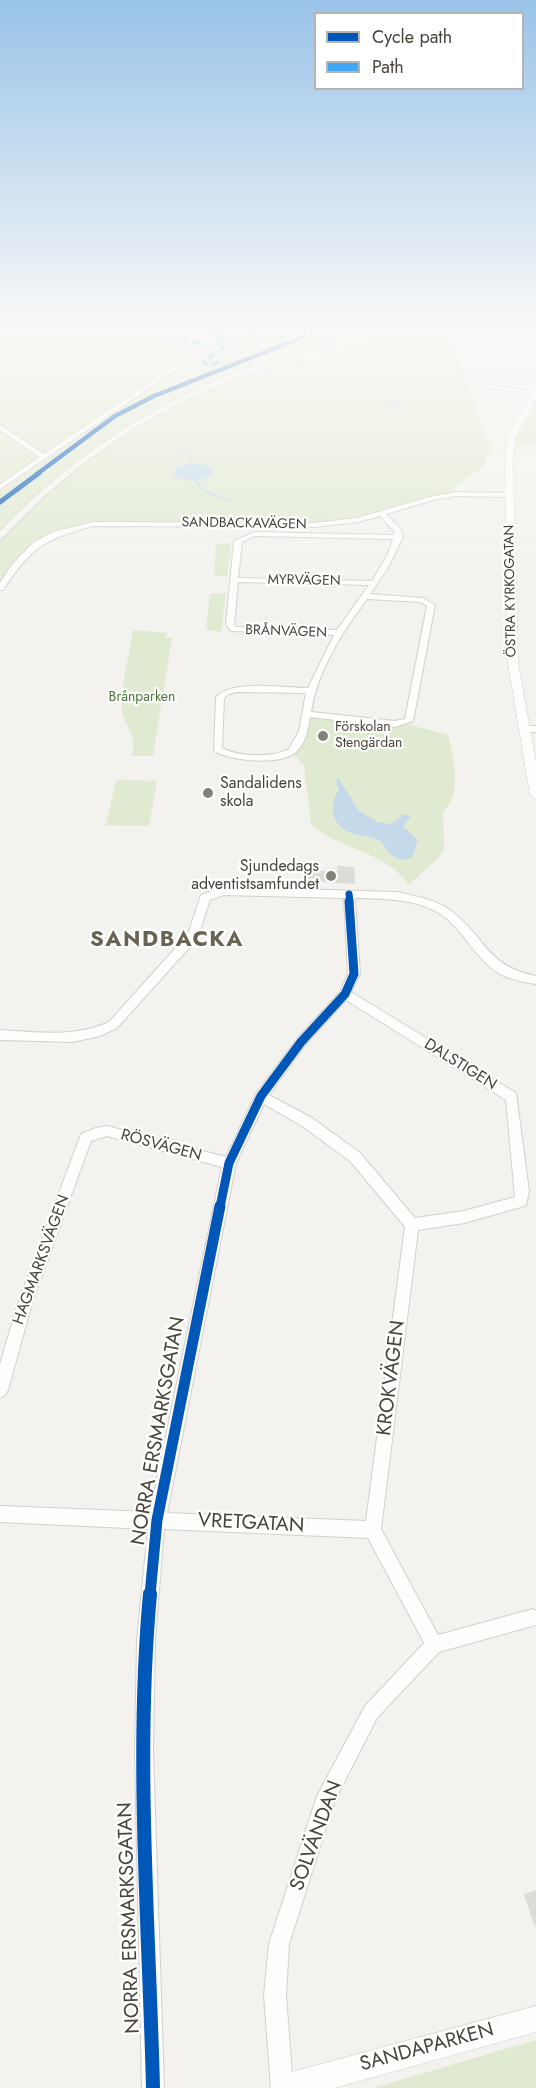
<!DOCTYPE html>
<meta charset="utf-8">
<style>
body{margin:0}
#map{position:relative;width:536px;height:2088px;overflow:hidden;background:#f3f2ee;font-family:Jost,sans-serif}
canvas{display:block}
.legend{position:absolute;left:314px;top:12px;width:210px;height:78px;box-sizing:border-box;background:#fff;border:2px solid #b6b4b0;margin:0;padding:8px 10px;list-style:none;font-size:18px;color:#49443a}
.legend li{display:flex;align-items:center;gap:12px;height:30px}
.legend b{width:30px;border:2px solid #b6b4b0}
</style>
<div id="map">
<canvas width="536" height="2088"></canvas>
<ul class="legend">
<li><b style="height:8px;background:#0057b8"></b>Cycle path</li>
<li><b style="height:8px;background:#3fa9f5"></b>Path</li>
</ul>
</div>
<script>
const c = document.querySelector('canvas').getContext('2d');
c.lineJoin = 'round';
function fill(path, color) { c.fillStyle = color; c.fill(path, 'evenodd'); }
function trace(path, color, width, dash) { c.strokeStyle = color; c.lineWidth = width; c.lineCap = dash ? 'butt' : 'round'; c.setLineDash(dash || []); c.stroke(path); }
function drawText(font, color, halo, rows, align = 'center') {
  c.font = font + ' Jost,sans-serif'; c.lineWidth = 4.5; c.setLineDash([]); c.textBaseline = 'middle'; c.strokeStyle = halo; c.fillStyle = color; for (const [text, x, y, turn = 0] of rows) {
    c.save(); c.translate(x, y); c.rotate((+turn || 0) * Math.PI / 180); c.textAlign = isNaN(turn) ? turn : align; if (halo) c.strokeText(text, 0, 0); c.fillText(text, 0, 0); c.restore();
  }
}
fill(new Path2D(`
 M 0,326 L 390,326 L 322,344 L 249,369 L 256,374 L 398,328 L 448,328 L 454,350 L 491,448 L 482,468 L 453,488 L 456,494 L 334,524 L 93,524 L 37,544 L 0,588 Z
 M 536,392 L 536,446 L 510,447 Z
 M 231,543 L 227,577 L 214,576 L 216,544 Z
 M 213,593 L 226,593 L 221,632 L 206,629 L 210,594 Z
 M 133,630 L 167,633 L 165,638 L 172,638 L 153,756 L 131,756 C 139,740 127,729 123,715 C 118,692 130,655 133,630 Z
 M 307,714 L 403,723 L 448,735 C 454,756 462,797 443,811 L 444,848 L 440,856 L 409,885 C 385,850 341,851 311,824 L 304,765 L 291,752 Z
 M 116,780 L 157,781 L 149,826 L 106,825 Z
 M 536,2040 L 536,2088 L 373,2088 Z`), '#dfead1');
fill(new Path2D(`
 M 192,463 L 208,466 L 213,473 C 203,483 188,482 175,477 L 173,473 L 177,467 Z
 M 338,778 L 359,811 L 378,822 L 391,824 L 404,814 L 411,816 L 403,827 L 418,840 L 412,857 C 393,866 389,849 379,840 C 370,836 360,836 351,833 C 331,826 328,804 339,790 L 336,779 Z`), '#c4daeb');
trace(new Path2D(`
 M 174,443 L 191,458 L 192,463`), '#c4daeb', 1.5);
trace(new Path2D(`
 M 195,480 L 204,491 L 230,501`), '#c4daeb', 2);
fill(new Path2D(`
 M 391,398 L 406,402 L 410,408 L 396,412 L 376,404 Z
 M 337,866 L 354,867 L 355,884 L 308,881 L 308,871 L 338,871 Z
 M 536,1890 L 536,1925 L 534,1925 L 524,1894 Z`), '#dcdbd7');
const minor = new Path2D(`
 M 234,326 L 240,326 L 0,489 L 0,484 L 40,457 L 0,430 L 0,425 L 44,454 Z
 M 467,326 L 476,326 L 466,329 L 465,333 L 461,333 L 461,327 Z
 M 521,326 L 526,326 L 536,343 L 536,350 Z
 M 481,384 L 535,391 L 536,394 L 479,387 Z
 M 456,492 L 509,493 L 512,495 L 509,497 L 456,496 L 433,500 L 386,514 L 401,529 L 403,537 L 388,568 L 370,594 L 423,598 L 435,605 L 413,721 L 395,727 L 310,717 C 308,729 306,743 296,752 C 280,766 231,761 214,751 L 216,697 C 232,679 284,688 308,688 L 334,635 L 231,631 L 226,624 L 234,541 L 254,532 L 394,535 L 394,531 L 380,516 L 358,522 L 314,527 L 93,526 C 43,540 33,546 3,590 L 0,590 L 0,583 L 13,563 L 34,542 L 53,532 L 93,522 L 314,523 L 357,518 L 430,497 ZM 255,536 L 393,539 L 388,554 L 372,581 L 238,578 L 242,542 ZM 238,582 L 369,585 L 337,630 L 236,627 L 234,624 ZM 367,599 L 421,602 L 427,606 L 405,719 L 395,721 L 311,712 C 318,669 342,633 367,599 ZM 237,692 L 306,693 L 299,731 L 289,749 C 271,758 239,757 222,748 L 224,698 L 229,694 Z
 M 524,726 L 536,726 L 536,732 L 521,731 L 521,727 Z
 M 223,887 L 397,892 C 415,896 434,899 450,910 C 486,936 485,966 536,976 L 536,984 C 524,982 511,980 500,974 C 474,959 463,927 437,912 C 412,898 382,899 355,898 L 360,974 L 351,992 L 516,1093 L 529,1191 L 526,1205 L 521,1207 L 464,1223 L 418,1230 L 381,1529 L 438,1635 L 533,1609 L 536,1611 L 536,1625 L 439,1652 L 377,1718 L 335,1800 L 289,1944 L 286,1995 L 293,2088 L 271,2088 L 264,1995 L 269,1944 L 317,1796 L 365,1706 L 424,1643 L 368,1538 L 164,1529 L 155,1640 L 153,1751 L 164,2088 L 142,2088 L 135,1751 L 137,1640 L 148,1529 L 0,1522 L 0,1506 L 150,1512 L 222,1167 L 107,1136 L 91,1141 L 32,1303 L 8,1390 L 5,1395 L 0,1398 L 0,1364 L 18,1303 L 81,1134 L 96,1128 L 107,1126 L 226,1157 L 257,1092 L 297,1039 L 340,992 L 348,974 L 344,898 L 224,895 L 210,900 L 197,939 L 117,1028 L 100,1036 L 73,1042 L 0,1040 L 0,1030 C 37,1032 74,1038 109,1022 L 188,934 L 201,895 ZM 346,1000 L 506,1100 L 515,1197 L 464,1211 L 415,1218 L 360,1153 L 312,1118 L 269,1095 L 305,1045 ZM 264,1104 L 302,1126 L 350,1161 L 405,1227 L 366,1521 L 167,1513 L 236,1163 Z`);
const tertiary = new Path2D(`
 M 536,390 L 536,399 L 515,439 L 513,467 L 518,663 L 536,762 L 536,799 L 530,795 L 508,663 L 505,467 L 507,439 L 532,392 Z
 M 536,2006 L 536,2032 L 334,2088 L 270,2088 L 274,2078 L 284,2074 Z`);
const secondary = new Path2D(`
 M 383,326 L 394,326 L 284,358 L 180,402 L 131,430 L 85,462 L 42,498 L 0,540 L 0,531 C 112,415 229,365 383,326 Z`);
trace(minor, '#d1d0cc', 2);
trace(tertiary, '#d1d0cc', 1);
trace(secondary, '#d1cfc6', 2);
fill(minor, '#fdfdfc');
fill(tertiary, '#fdfdfc');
fill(secondary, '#f7f6f1');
trace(new Path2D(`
 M 174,326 L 161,335 L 176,341 L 225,344 L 221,350 L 203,362 L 209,365 L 219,362
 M 212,326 L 211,334 L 232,341 L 249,332 L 251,326
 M 274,326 L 285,337 L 276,343`), '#3fa9f5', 4, [8, 4]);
trace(new Path2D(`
 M 37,474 L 115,416 L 154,396 L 301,338 L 306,326`), '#0057b8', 4.5);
trace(new Path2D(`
 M 0,502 L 39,473`), '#0057b8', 5);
trace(new Path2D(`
 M 349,894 L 350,902`), '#0057b8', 7);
trace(new Path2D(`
 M 220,1207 L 229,1163 L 261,1096 L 301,1042 L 345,994 L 354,974 L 349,901`), '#0057b8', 9);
trace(new Path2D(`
 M 150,1595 L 157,1520 L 220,1206`), '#0057b8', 11);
trace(new Path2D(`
 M 150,1594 C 135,1757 149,1924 153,2088`), '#0057b8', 14);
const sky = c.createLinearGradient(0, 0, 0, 618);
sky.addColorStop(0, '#99c3e9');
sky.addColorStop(0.53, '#faf9f7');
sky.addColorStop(1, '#faf9f700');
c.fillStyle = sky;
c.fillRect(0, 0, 536, 618);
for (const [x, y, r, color] of [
 [323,736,6,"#848179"],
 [208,793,6,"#848179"],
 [331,876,6,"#848179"]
]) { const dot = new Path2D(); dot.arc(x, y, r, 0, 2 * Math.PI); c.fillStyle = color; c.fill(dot); trace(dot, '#fff', 2); }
drawText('14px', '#49443a', '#fff', [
 ["SANDBACKAVÄGEN",244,524,1],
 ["MYRVÄGEN",304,581,1],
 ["ÖSTRA KYRKOGATAN",511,591,-91],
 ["BRÅNVÄGEN",286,632,2]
]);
drawText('14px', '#487533', '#fff', [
 ["Brånparken",142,698]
]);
drawText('14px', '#49443a', '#fff', [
 ["Förskolan",335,728],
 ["Stengärdan",335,744]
], 'left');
drawText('16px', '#49443a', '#fff', [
 ["Sandalidens",220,784],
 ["skola",220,802],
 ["Sjundedags",319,867,"right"],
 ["adventistsamfundet",319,885,"right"]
], 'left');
drawText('16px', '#49443a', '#fff', [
 ["DALSTIGEN",460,1065,32],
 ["RÖSVÄGEN",161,1146,15],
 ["HAGMARKSVÄGEN",42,1260,-70]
]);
drawText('20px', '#49443a', '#fff', [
 ["KROKVÄGEN",392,1378,-83],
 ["NORRA ERSMARKSGATAN",159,1431,-80],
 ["VRETGATAN",251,1524,3],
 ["SOLVÄNDAN",317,1836,-70],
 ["NORRA ERSMARKSGATAN",130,1918,-92],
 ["SANDAPARKEN",427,2048,-15]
]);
c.letterSpacing = '1.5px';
drawText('bold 22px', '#6a6253', '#fff', [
 ["SANDBACKA",167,941]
]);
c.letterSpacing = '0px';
</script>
